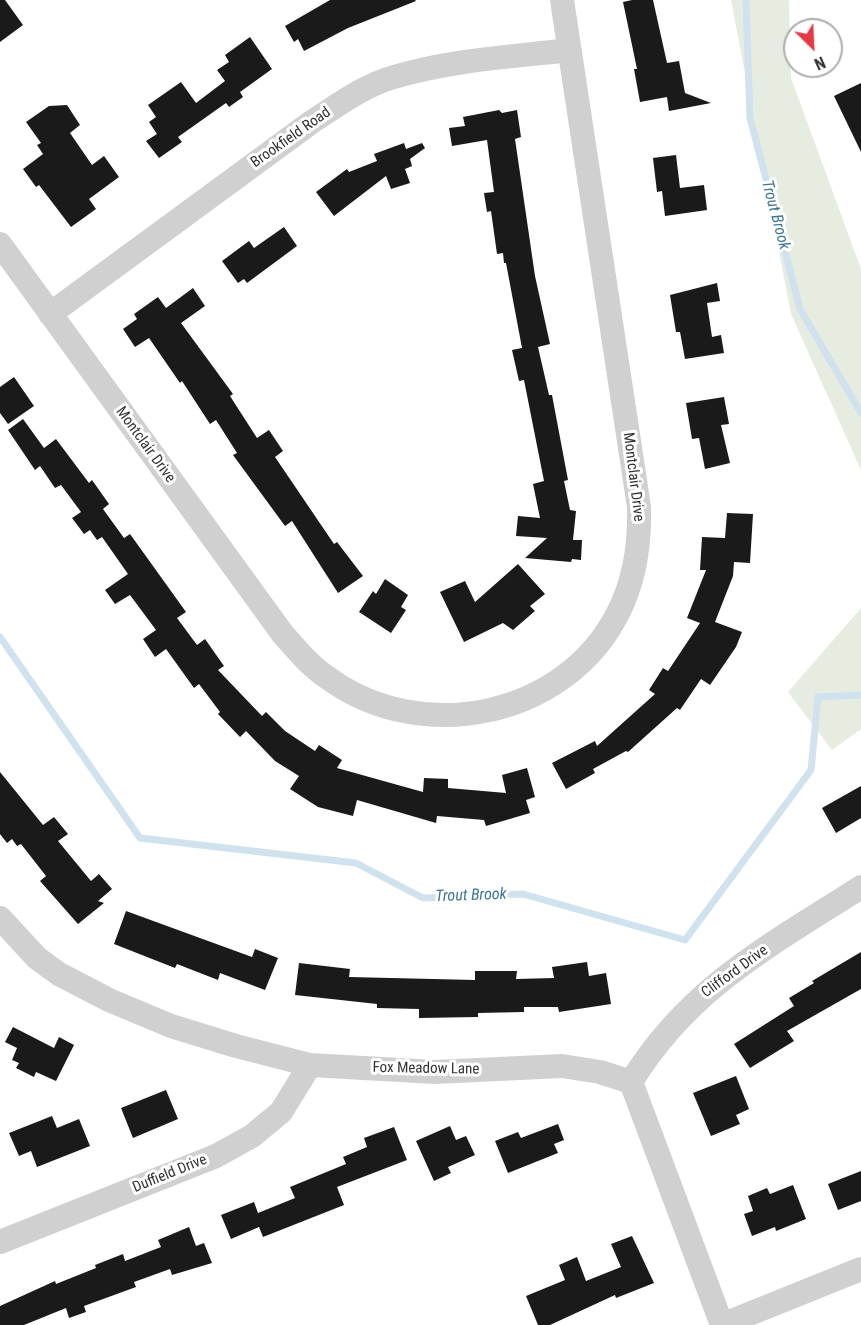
<!DOCTYPE html>
<style>
body{margin:0}
#map{position:relative;width:861px;height:1325px;overflow:hidden;background:#fff;font-family:"Roboto Condensed",sans-serif}
canvas{display:block}
.north{position:absolute;left:783px;top:18px;width:60px;height:60px;box-sizing:border-box;background:#fff;border:2px solid #adadad;border-radius:50%;rotate:156deg;font-size:16px;font-weight:700;line-height:24px;text-align:center;color:#333}
.north::after{content:'';display:block;margin:auto;width:21px;height:27px;background:#e63946;clip-path:polygon(50% 0,100% 100%,50% 72%,0 100%)}
</style>
<div id="map">
<canvas width="861" height="1325"></canvas>
<div class="north">N</div>
</div>
<script>
const c = document.querySelector('canvas').getContext('2d');
c.lineJoin = 'round';
function fill(path, color) { c.fillStyle = color; c.fill(path, 'evenodd'); }
function trace(path, color, width, dash) { c.strokeStyle = color; c.lineWidth = width; c.lineCap = dash ? 'butt' : 'round'; c.setLineDash(dash || []); c.stroke(path); }
function drawText(font, color, halo, rows, align = 'center') {
  c.font = font + ' "Roboto Condensed",sans-serif'; c.lineWidth = 6; c.setLineDash([]); c.textBaseline = 'middle'; c.strokeStyle = halo; c.fillStyle = color; for (const [text, x, y, turn = 0] of rows) {
    c.save(); c.translate(x, y); c.rotate((+turn || 0) * Math.PI / 180); c.textAlign = isNaN(turn) ? turn : align; if (halo) c.strokeText(text, 0, 0); c.fillText(text, 0, 0); c.restore();
  }
}
fill(new Path2D(`
 M 731,0 L 789,0 L 791,78 L 861,269 L 861,470 L 791,314 Z
 M 861,608 L 861,729 L 832,750 L 788,692 Z`), '#e6ecdf');
trace(new Path2D(`
 M 746,0 L 750,118 L 800,309 L 861,413
 M 0,637 L 140,838 L 356,863 L 423,898 L 523,894 L 685,940 L 811,770 L 818,697 L 861,695`), '#cfe2ee', 7);
fill(new Path2D(`
 M 0,0 L 5,0 L 23,25 L 0,42 Z
 M 330,0 L 415,0 L 416,1 L 348,28 L 304,51 L 298,39 L 294,42 L 285,26 Z
 M 632,0 L 653,0 L 667,63 L 679,61 L 685,93 L 711,103 L 669,111 L 667,97 L 640,102 L 634,69 L 637,69 L 623,2 Z
 M 250,37 L 272,69 L 240,92 L 243,97 L 229,107 L 226,103 L 178,137 L 182,142 L 159,158 L 146,141 L 157,134 L 149,122 L 156,117 L 148,105 L 181,82 L 196,103 L 225,81 L 217,70 L 229,62 L 225,55 Z
 M 861,83 L 861,152 L 834,96 Z
 M 67,105 L 80,125 L 70,133 L 92,165 L 104,156 L 119,177 L 89,199 L 96,209 L 71,227 L 39,185 L 36,187 L 23,169 L 43,154 L 37,145 L 41,143 L 26,122 L 49,106 Z
 M 499,110 L 502,113 L 517,110 L 521,137 L 515,139 L 535,276 L 550,344 L 538,347 L 549,395 L 552,395 L 568,480 L 564,481 L 570,510 L 576,511 L 573,540 L 582,540 L 581,560 L 572,559 L 571,562 L 525,558 L 547,538 L 516,536 L 518,516 L 540,518 L 533,484 L 544,481 L 524,380 L 519,381 L 512,350 L 522,348 L 506,263 L 504,263 L 503,253 L 497,254 L 491,211 L 487,212 L 484,193 L 494,192 L 487,140 L 452,146 L 449,128 L 465,126 L 463,117 Z
 M 404,143 L 406,149 L 422,143 L 425,148 L 410,159 L 412,166 L 405,169 L 410,183 L 391,189 L 386,176 L 334,216 L 316,192 L 347,169 L 349,172 L 377,161 L 374,154 Z
 M 676,155 L 680,188 L 704,185 L 707,210 L 665,216 L 662,191 L 657,192 L 653,158 Z
 M 284,227 L 297,246 L 247,283 L 244,279 L 238,283 L 222,261 L 249,241 L 254,248 Z
 M 717,283 L 720,301 L 707,303 L 712,337 L 721,335 L 724,353 L 685,359 L 680,332 L 676,332 L 670,295 Z
 M 193,288 L 205,306 L 181,323 L 233,394 L 230,396 L 257,438 L 269,430 L 283,451 L 275,457 L 334,544 L 337,542 L 363,576 L 338,593 L 292,521 L 285,526 L 233,455 L 237,453 L 216,420 L 210,424 L 182,381 L 180,383 L 149,338 L 135,347 L 123,329 L 137,319 L 134,314 L 158,297 L 166,308 Z
 M 14,377 L 34,406 L 8,424 L 0,413 L 0,387 Z
 M 724,397 L 729,424 L 721,425 L 730,463 L 705,469 L 699,438 L 692,439 L 686,403 Z
 M 23,419 L 44,448 L 56,439 L 89,483 L 92,480 L 109,504 L 103,509 L 124,538 L 130,534 L 186,612 L 177,618 L 197,645 L 205,639 L 224,666 L 218,670 L 262,716 L 266,712 L 285,731 L 315,751 L 319,745 L 342,760 L 337,768 L 423,792 L 424,778 L 448,779 L 448,788 L 506,793 L 502,775 L 527,768 L 535,797 L 526,800 L 530,813 L 486,826 L 484,820 L 437,816 L 436,823 L 357,800 L 353,816 L 318,807 L 290,789 L 299,776 L 275,761 L 246,731 L 240,737 L 218,714 L 220,712 L 199,684 L 194,688 L 166,649 L 155,657 L 143,639 L 156,630 L 130,595 L 115,604 L 105,590 L 128,574 L 102,537 L 97,540 L 90,530 L 84,534 L 72,518 L 81,512 L 61,485 L 55,488 L 40,466 L 35,470 L 8,430 Z
 M 727,513 L 753,514 L 750,563 L 734,562 L 733,576 L 715,622 L 742,632 L 736,647 L 710,685 L 701,679 L 680,710 L 677,708 L 628,752 L 626,751 L 593,769 L 595,773 L 566,789 L 552,763 L 595,741 L 597,746 L 655,694 L 649,690 L 663,668 L 668,671 L 700,623 L 687,618 L 706,570 L 700,570 L 702,537 L 725,538 Z
 M 518,564 L 545,594 L 530,606 L 535,611 L 513,630 L 503,623 L 464,642 L 440,592 L 465,581 L 475,602 Z
 M 385,579 L 408,595 L 401,607 L 406,610 L 391,633 L 359,612 L 373,591 L 376,594 Z
 M 0,772 L 43,825 L 54,817 L 68,834 L 58,841 L 91,881 L 99,874 L 112,889 L 98,901 L 104,903 L 78,924 L 40,881 L 46,876 L 21,844 L 17,846 L 12,839 L 7,843 L 0,834 Z
 M 861,786 L 861,818 L 836,833 L 822,808 Z
 M 126,911 L 252,957 L 255,949 L 278,958 L 265,990 L 220,973 L 218,980 L 177,964 L 175,968 L 114,944 Z
 M 861,952 L 861,989 L 787,1031 L 794,1041 L 750,1068 L 734,1044 L 794,1006 L 789,998 L 814,983 L 812,981 Z
 M 587,962 L 589,976 L 606,973 L 611,1004 L 559,1012 L 558,1007 L 524,1007 L 524,1012 L 478,1013 L 478,1017 L 419,1018 L 419,1009 L 377,1008 L 377,1004 L 295,995 L 299,963 L 350,969 L 349,977 L 475,980 L 475,971 L 517,971 L 516,979 L 554,978 L 552,967 Z
 M 13,1027 L 54,1048 L 59,1037 L 74,1045 L 56,1081 L 36,1072 L 34,1077 L 16,1068 L 19,1063 L 12,1060 L 17,1048 L 5,1042 Z
 M 736,1076 L 749,1109 L 736,1115 L 740,1124 L 711,1136 L 693,1093 Z
 M 166,1090 L 178,1119 L 133,1138 L 121,1108 Z
 M 52,1116 L 57,1128 L 79,1119 L 90,1146 L 37,1167 L 31,1151 L 19,1156 L 9,1133 Z
 M 558,1124 L 564,1140 L 554,1144 L 558,1153 L 508,1173 L 495,1141 L 518,1132 L 521,1138 Z
 M 450,1126 L 456,1140 L 466,1136 L 475,1155 L 448,1167 L 451,1173 L 434,1181 L 416,1141 Z
 M 394,1127 L 407,1160 L 337,1187 L 344,1205 L 263,1237 L 259,1227 L 231,1239 L 221,1215 L 254,1202 L 258,1213 L 295,1198 L 290,1187 L 346,1164 L 343,1157 L 367,1147 L 364,1138 Z
 M 861,1171 L 861,1201 L 838,1210 L 828,1184 Z
 M 793,1185 L 806,1219 L 776,1231 L 775,1227 L 752,1236 L 744,1214 L 753,1211 L 748,1196 L 767,1188 L 770,1194 Z
 M 189,1227 L 196,1246 L 204,1243 L 212,1263 L 172,1275 L 170,1269 L 134,1282 L 136,1287 L 84,1306 L 86,1312 L 69,1318 L 66,1308 L 24,1325 L 0,1325 L 0,1306 L 55,1281 L 56,1284 L 96,1268 L 95,1265 L 123,1254 L 125,1261 L 161,1247 L 158,1240 Z
 M 632,1236 L 654,1283 L 616,1298 L 615,1295 L 550,1325 L 538,1325 L 526,1296 L 565,1280 L 559,1265 L 577,1257 L 586,1281 L 621,1267 L 611,1244 Z`), '#1a1a1a');
trace(new Path2D(`
 M 0,244 L 282,633 C 296,649 310,666 328,678 C 421,746 565,718 618,613 C 635,580 640,543 639,507 L 562,0
 M 50,314 L 313,121 C 338,105 365,85 394,77 C 450,60 511,57 569,50
 M 0,918 L 37,958 L 59,974 L 109,1000 L 171,1026 L 236,1046 L 310,1065 L 435,1072 L 562,1066 L 600,1072 L 631,1082
 M 631,1082 C 689,987 771,945 861,887
 M 631,1082 L 722,1325
 M 0,1242 L 216,1156 L 252,1136 L 281,1112 L 310,1065
 M 722,1325 L 861,1269`), '#d0d0d0', 24);
drawText('15px', '#333', '#fff', [
 ["Brookfield Road",291,138,-35],
 ["Montclair Drive",145,445,54],
 ["Montclair Drive",633,477,83],
 ["Clifford Drive",735,972,-36],
 ["Fox Meadow Lane",426,1069,1],
 ["Duffield Drive",170,1174,-22]
]);
drawText('italic 16px', '#3f7597', '#fff', [
 ["Trout Brook",775,215,75],
 ["Trout Brook",471,896,-2]
]);
</script>
